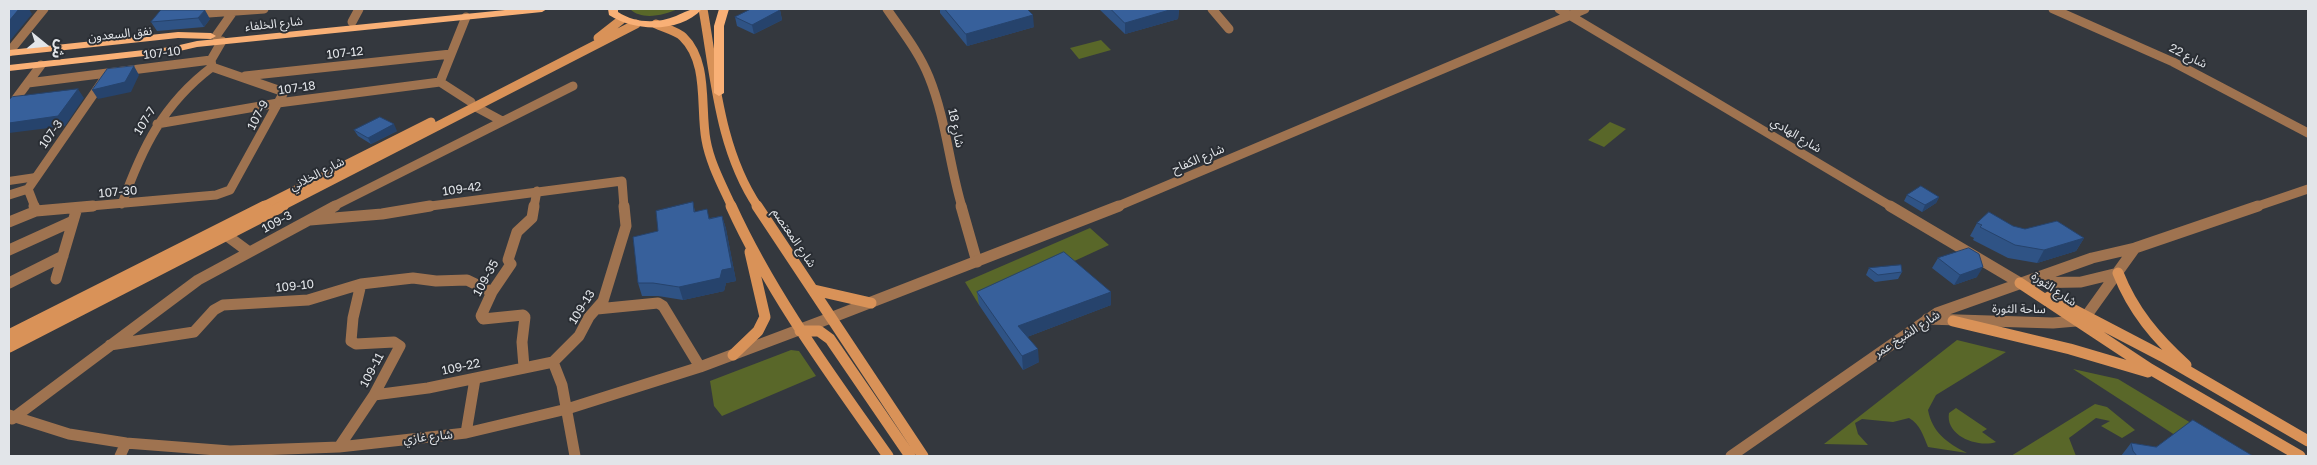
<!DOCTYPE html>
<meta charset="utf-8">
<style>
body{margin:0}
#map{position:relative;width:2317px;height:465px;overflow:hidden;background:#34383e;font-family:"Golos Text","Noto Sans Arabic",sans-serif}
canvas{display:block}
.frame{position:absolute;inset:0;border:10px solid #e2e5e9;pointer-events:none}
.north{position:absolute;left:20px;top:20px;width:50px;height:50px;-webkit-text-stroke:4px #2a2e34;paint-order:stroke;rotate:107deg;font-size:14px;font-weight:700;line-height:20px;text-align:center;color:#e2e5e9}
.north::after{content:'';display:block;margin:auto;width:18px;height:22px;background:#e2e5e9;clip-path:polygon(50% 0,100% 100%,50% 72%,0 100%)}
</style>
<div id="map">
<canvas width="2317" height="465"></canvas>
<div class="frame"></div>
<div class="north">ش</div>
</div>
<script>
const c = document.querySelector('canvas').getContext('2d');
c.lineJoin = 'round';
function fill(path, color) { c.fillStyle = color; c.fill(path, 'evenodd'); }
function trace(path, color, width, dash) { c.strokeStyle = color; c.lineWidth = width; c.lineCap = dash ? 'butt' : 'round'; c.setLineDash(dash || []); c.stroke(path); }
function drawText(font, color, halo, rows, align = 'center') {
  c.font = font + ' "Golos Text","Noto Sans Arabic",sans-serif'; c.lineWidth = 4; c.setLineDash([]); c.textBaseline = 'middle'; c.strokeStyle = halo; c.fillStyle = color; for (const [text, x, y, turn = 0] of rows) {
    c.save(); c.translate(x, y); c.rotate((+turn || 0) * Math.PI / 180); c.textAlign = isNaN(turn) ? turn : align; if (halo) c.strokeText(text, 0, 0); c.fillText(text, 0, 0); c.restore();
  }
}
fill(new Path2D(`
 M 630,9 L 678,9 C 664,15 642,21 630,9 Z
 M 1101,40 L 1111,50 L 1079,59 L 1070,48 Z
 M 1610,122 L 1626,129 L 1604,147 L 1588,140 Z
 M 1090,228 L 1109,245 L 979,305 L 965,282 Z
 M 1957,340 L 2006,352 L 1936,395 L 1928,410 C 1932,432 1947,443 1967,453 L 1928,447 C 1923,435 1920,424 1909,418 L 1893,422 L 1862,419 L 1855,423 L 1858,434 L 1868,445 L 1824,444 Z
 M 791,350 L 799,351 L 816,376 L 722,416 L 714,406 L 710,381 Z
 M 2073,369 L 2118,379 L 2206,432 L 2178,437 Z
 M 2095,404 L 2107,407 L 2135,430 L 2122,438 L 2101,426 L 2110,421 L 2096,418 L 2069,438 L 2076,456 L 2011,456 Z
 M 1956,408 L 1987,429 L 1982,432 L 1996,442 C 1978,448 1945,436 1949,413 Z`), '#596729');
trace(new Path2D(`
 M 9,181 L 36,177`), '#9f7350', 8);
trace(new Path2D(`
 M 887,9 C 902,31 919,52 929,77 C 946,119 949,164 962,207
 M 1212,9 L 1229,29
 M 2053,9 L 2173,62 L 2308,133
 M 195,14 L 264,9
 M 466,17 L 440,82 L 471,102
 M 352,22 L 359,9
 M 216,36 L 235,9
 M 9,52 L 44,9
 M 245,76 L 451,54
 M 28,83 L 211,60
 M 476,107 L 502,121
 M 9,108 L 41,65
 M 157,124 L 278,103 L 440,82
 M 9,195 L 28,189
 M 122,204 C 142,148 163,104 212,67
 M 35,207 L 28,189 L 102,82
 M 79,207 L 216,195 L 230,190 L 284,92 L 212,67 L 211,60 L 222,41
 M 332,207 L 573,86
 M 423,207 L 622,181 L 624,207
 M 534,207 L 537,191`), '#9f7350', 9);
trace(new Path2D(`
 M 34,206 L 36,211
 M 961,206 L 977,262
 M 310,220 L 382,214 L 430,206
 M 9,222 L 36,211 L 93,206
 M 226,235 L 249,252
 M 9,250 L 73,221
 M 56,279 L 77,208
 M 9,283 L 63,256
 M 597,309 L 658,303 L 663,306 L 700,367
 M 110,345 L 194,332 L 214,310 L 223,305 L 308,300 L 361,284 L 413,278 L 436,281 L 467,280 L 492,292
 M 524,367 L 522,342 L 525,317 L 523,315 L 483,319 L 481,316 L 492,292 L 511,264 L 508,260 L 517,232 L 532,218 L 534,206
 M 374,395 L 428,388 L 553,362
 M 9,415 L 69,434 L 126,443 L 230,451 L 339,447 L 466,433 L 567,409 L 700,367 L 833,317
 M 12,419 L 198,280 L 335,206
 M 466,433 L 475,379
 M 339,447 L 374,395 L 400,346 L 394,342 L 356,344 L 351,341 L 353,318 L 361,284
 M 120,456 L 126,443
 M 575,456 L 562,385 L 553,362 L 579,336 L 589,317 L 603,301 L 626,226 L 624,206`), '#9f7350', 11);
trace(new Path2D(`
 M 1559,9 L 1892,207
 M 1116,207 L 1585,9
 M 2255,207 L 2308,189`), '#9f7350', 9);
trace(new Path2D(`
 M 1890,206 L 2020,283 L 2081,282 L 2118,273
 M 833,317 L 1119,206
 M 1927,319 L 2053,323 L 2076,321 L 2087,315 L 2135,248
 M 1731,456 L 1937,313 L 2092,258 L 2135,248 L 2258,206`), '#9f7350', 11);
trace(new Path2D(`
 M 703,9 C 715,76 719,149 758,207
 M 656,24 C 664,28 677,31 683,37 C 709,62 700,108 706,140 C 710,163 722,185 732,207
 M 598,38 L 621,20
 M 262,207 L 431,122
 M 280,207 L 636,24`), '#d99258', 9);
trace(new Path2D(`
 M 731,206 C 772,296 831,375 888,456
 M 757,206 L 923,456
 M 2118,273 C 2133,311 2156,338 2186,365
 M 2020,283 L 2150,369 L 2300,456
 M 814,290 L 871,303
 M 2049,297 L 2162,356 L 2308,441
 M 1953,321 L 2070,349 L 2148,372
 M 800,331 L 819,331 L 830,339 L 910,456
 M 9,335 L 265,206
 M 9,347 L 283,206
 M 733,355 L 758,331 L 765,317 L 750,252`), '#d99258', 11);
fill(new Path2D(`
 M 515,9 L 547,9 L 542,12 L 197,47 L 171,53 L 9,71 L 9,65 L 171,47 L 197,41 Z
 M 608,9 L 618,9 L 618,12 C 635,23 656,24 676,16 C 686,12 691,8 702,9 C 680,33 635,32 609,15 Z
 M 719,9 L 729,9 L 724,26 L 724,93 L 719,96 L 714,93 L 714,26 Z
 M 178,32 L 211,33 L 216,36 L 211,39 L 178,38 L 9,56 L 9,50 Z`), '#f9b076');
fill(new Path2D(`
 M 940,9 L 1027,9 L 1034,27 L 967,46 L 940,13 Z
 M 1099,9 L 1179,9 L 1178,19 L 1125,34 Z
 M 161,10 L 210,19 L 204,27 L 157,31 L 151,22 Z
 M 780,10 L 782,20 L 754,34 L 737,26 L 735,17 Z
 M 354,130 L 397,131 L 371,144 L 358,136 Z
 M 1907,195 L 1939,197 L 1936,203 L 1922,212 L 1904,201 Z
 M 693,202 L 695,212 L 710,218 L 722,216 L 726,229 L 736,281 L 726,283 L 724,291 L 683,300 L 658,296 L 642,296 L 638,283 L 658,231 Z
 M 1977,223 L 2025,229 L 2084,238 L 2076,251 L 2037,263 L 2008,258 L 1973,240 L 1974,238 L 1970,236 Z
 M 1938,258 L 1977,277 L 1954,285 L 1932,268 Z
 M 1869,268 L 1902,272 L 1898,279 L 1875,282 L 1866,275 Z
 M 977,292 L 1111,305 L 1027,337 L 1039,362 L 1023,370 L 979,305 Z
 M 2131,443 L 2156,447 L 2253,456 L 2121,456 Z`), '#2f5385');
fill(new Path2D(`
 M 19,9 L 29,9 L 32,14 L 9,42 L 9,21 Z
 M 1173,9 L 1179,9 L 1178,19 L 1125,34 L 1125,23 Z
 M 205,10 L 210,19 L 204,27 L 198,18 Z
 M 780,10 L 782,20 L 754,34 L 752,25 Z
 M 1033,15 L 1034,27 L 967,46 L 966,34 Z
 M 134,66 L 139,75 L 131,92 L 98,99 L 92,90 Z
 M 78,89 L 84,98 L 65,126 L 9,133 L 9,123 Z
 M 394,124 L 397,131 L 371,144 L 368,138 Z
 M 1939,197 L 1936,203 L 1922,212 L 1925,205 Z
 M 722,216 L 726,229 L 736,281 L 726,283 L 724,291 L 683,300 L 679,287 Z
 M 2084,238 L 2076,251 L 2037,263 L 2044,250 Z
 M 1983,267 L 1977,277 L 1954,285 L 1960,275 Z
 M 1111,292 L 1111,305 L 1019,340 L 1018,326 Z
 M 1038,349 L 1039,362 L 1023,370 L 1022,356 Z`), '#26436c');
const building = new Path2D(`
 M 9,9 L 19,9 L 9,21 Z
 M 751,9 L 776,9 L 780,10 L 752,25 L 735,17 Z
 M 945,9 L 1027,9 L 1033,15 L 966,34 Z
 M 1111,9 L 1173,9 L 1125,23 Z
 M 161,10 L 205,10 L 198,18 L 151,22 Z
 M 134,66 L 125,82 L 92,90 L 107,69 Z
 M 78,89 L 58,116 L 9,123 L 9,100 L 12,97 Z
 M 380,117 L 394,124 L 368,138 L 354,130 Z
 M 1921,186 L 1939,197 L 1925,205 L 1907,195 Z
 M 693,202 L 694,212 L 707,209 L 709,219 L 722,216 L 732,268 L 722,270 L 720,278 L 679,287 L 653,283 L 638,283 L 633,237 L 658,231 L 656,211 Z
 M 1989,212 L 2013,226 L 2025,229 L 2057,221 L 2084,238 L 2044,250 L 2015,245 L 1980,227 L 1982,225 L 1977,223 Z
 M 1969,248 L 1979,254 L 1983,267 L 1960,275 L 1938,258 Z
 M 1064,252 L 1111,292 L 1018,326 L 1038,349 L 1022,356 L 977,292 Z
 M 1901,265 L 1902,272 L 1878,275 L 1869,268 Z
 M 2193,420 L 2253,456 L 2137,456 L 2133,451 L 2131,443 L 2156,447 Z`);
fill(building, '#37609b');
trace(building, '#26436c', 1);
drawText('12px', '#e2e5e9', '#2a2e34', [
 ["شارع الخلفاء",274,24,-6],
 ["نفق السعدون",120,34,-6],
 ["107-10",162,53,-7],
 ["107-12",345,53,-6],
 ["شارع 22",2188,56,26],
 ["107-18",297,88,-8],
 ["107-9",258,115,-62],
 ["107-7",145,121,-58],
 ["شارع 18",956,128,78],
 ["107-3",51,134,-55],
 ["شارع الهادي",1796,135,31],
 ["شارع الكفاح",1198,159,-23],
 ["شارع الخلاني",317,174,-27],
 ["109-42",462,189,-8],
 ["107-30",118,192,-5],
 ["109-3",277,222,-29],
 ["شارع المعتصم",794,238,56],
 ["109-35",486,278,-61],
 ["109-10",295,286,-6],
 ["شارع الثورة",2054,289,34],
 ["109-13",582,307,-58],
 ["ساحة الثورة",2019,309,1],
 ["شارع الشيخ عمر",1907,334,-33],
 ["109-22",461,367,-12],
 ["109-11",372,370,-62],
 ["شارع غازي",428,437,-6]
]);
</script>
